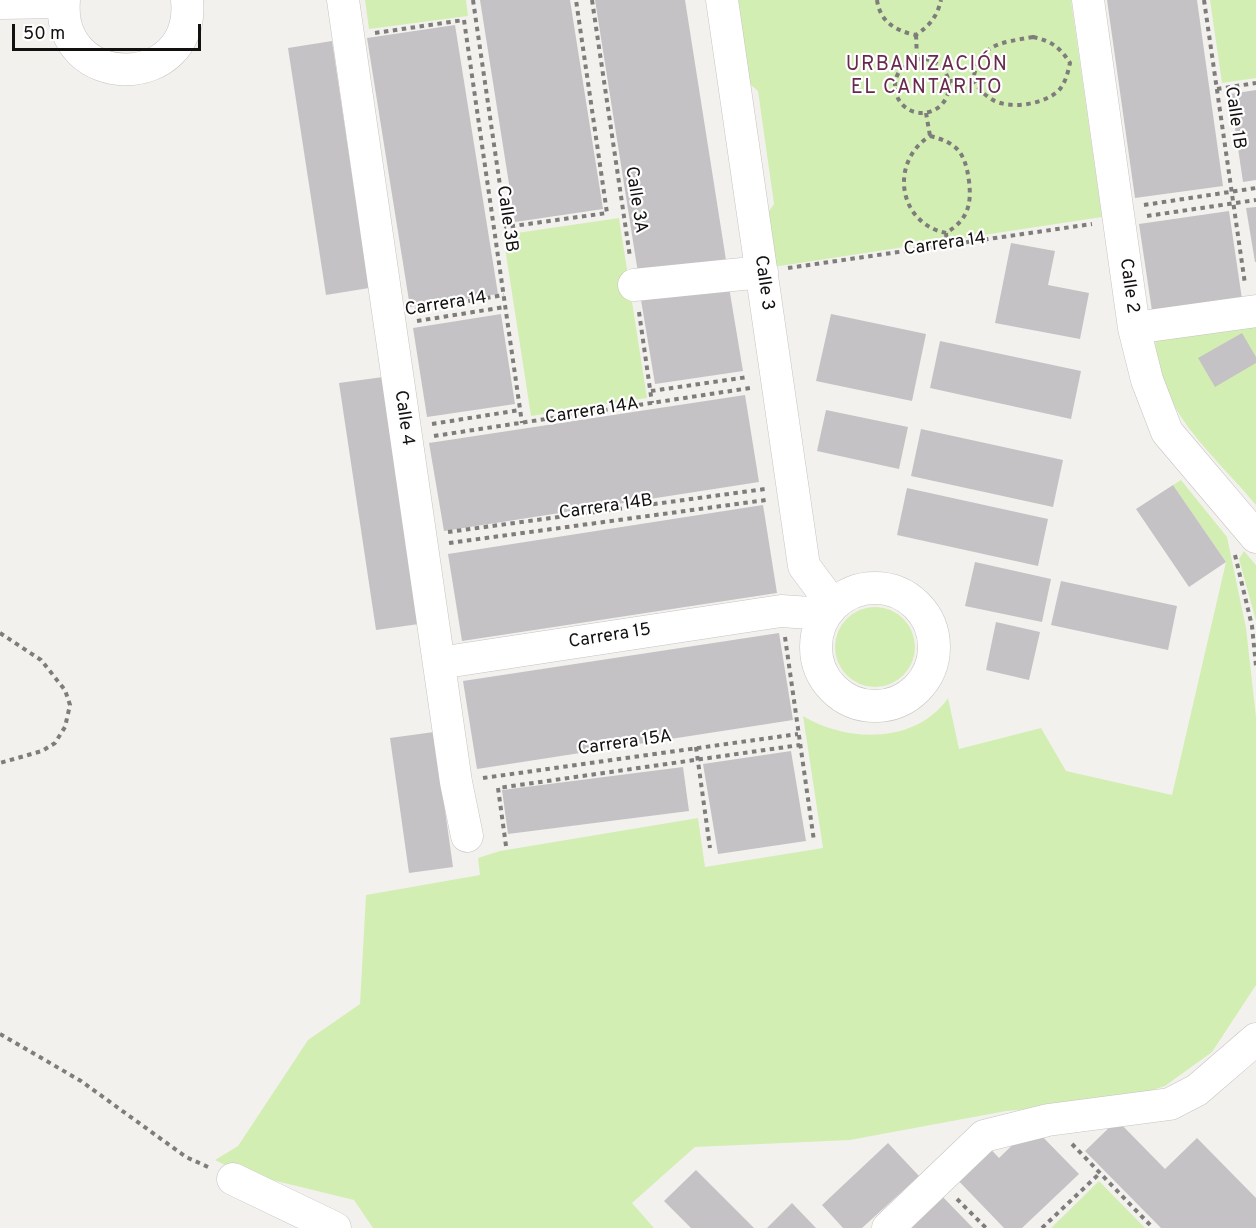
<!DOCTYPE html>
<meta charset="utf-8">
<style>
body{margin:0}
#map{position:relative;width:1256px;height:1228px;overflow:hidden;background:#f3f1ee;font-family:Overpass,sans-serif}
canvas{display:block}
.scale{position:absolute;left:12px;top:24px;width:189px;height:27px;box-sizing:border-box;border:3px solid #121110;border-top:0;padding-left:8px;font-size:18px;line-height:21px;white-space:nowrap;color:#121110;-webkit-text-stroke:4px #fffefe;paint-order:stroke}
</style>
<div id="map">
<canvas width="1256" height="1228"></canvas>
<div class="scale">50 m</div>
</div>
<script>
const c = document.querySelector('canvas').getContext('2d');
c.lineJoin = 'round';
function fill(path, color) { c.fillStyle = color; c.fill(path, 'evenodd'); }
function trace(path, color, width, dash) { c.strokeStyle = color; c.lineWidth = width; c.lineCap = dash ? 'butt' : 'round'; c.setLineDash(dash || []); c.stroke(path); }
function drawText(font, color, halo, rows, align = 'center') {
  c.font = font + ' Overpass,sans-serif'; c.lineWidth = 4.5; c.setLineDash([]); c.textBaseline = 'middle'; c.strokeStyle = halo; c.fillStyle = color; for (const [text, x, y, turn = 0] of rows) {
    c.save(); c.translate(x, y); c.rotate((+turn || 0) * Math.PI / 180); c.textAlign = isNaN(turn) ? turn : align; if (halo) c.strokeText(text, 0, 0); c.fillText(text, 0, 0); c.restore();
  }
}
fill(new Path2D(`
 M 365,0 L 466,0 L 468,16 L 369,29 Z
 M 733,0 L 1071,0 L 1102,217 L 773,267 L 764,218 L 774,204 L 758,91 L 745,80 Z
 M 1210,0 L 1256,0 L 1256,78 L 1222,83 Z
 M 619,218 L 647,398 L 531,416 L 503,235 Z
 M 1256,317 L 1256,505 C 1215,455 1159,413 1155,343 L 1160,337 Z
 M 1181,480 L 1227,537 L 1246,628 L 1256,717 L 1256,985 L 1212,1052 L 1165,1086 L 1120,1101 L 1006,1111 L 850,1140 L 695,1147 L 632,1203 L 654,1228 L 373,1228 L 354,1200 L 239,1172 L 215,1160 L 238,1146 L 308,1040 L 360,1004 L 366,895 L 480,875 L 478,858 L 500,851 L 698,818 L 705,867 L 823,848 L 803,716 C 848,743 916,744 948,698 L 959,749 L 1041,728 L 1066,771 L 1172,795 L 1226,562 L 1173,485 Z
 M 1244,551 L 1256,565 L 1256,621 L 1239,559 Z
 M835 647a40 40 0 1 1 80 0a40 40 0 1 1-80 0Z
 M 1099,1181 L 1145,1228 L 1051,1228 Z`), '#d3eeb3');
fill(new Path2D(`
 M 480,0 L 570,0 L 603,209 L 515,222 Z
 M 595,0 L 685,0 L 726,260 L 638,273 Z
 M 1107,0 L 1197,0 L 1223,186 L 1135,198 Z
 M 455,25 L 498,294 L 410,307 L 367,38 Z
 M 332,41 L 369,288 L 326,295 L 288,48 Z
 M 1256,90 L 1256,180 L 1243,182 L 1230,94 Z
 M 1256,207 L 1256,262 L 1255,262 L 1246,208 Z
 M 1229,211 L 1242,299 L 1152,311 L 1139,224 Z
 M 1011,243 L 1055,251 L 1048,285 L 1089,293 L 1080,339 L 995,323 Z
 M 728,281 L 743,371 L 655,384 L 640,294 Z
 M 501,314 L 515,404 L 427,417 L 413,328 Z
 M 831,314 L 926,334 L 912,401 L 816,381 Z
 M 1242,333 L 1256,357 L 1256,363 L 1215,387 L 1198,358 Z
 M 940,341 L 1081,371 L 1071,419 L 930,388 Z
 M 383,377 L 419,624 L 376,630 L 339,383 Z
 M 745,395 L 759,482 L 444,531 L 429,443 Z
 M 826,410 L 908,427 L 899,469 L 817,451 Z
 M 921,429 L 1063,460 L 1053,507 L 911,476 Z
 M 1173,485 L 1226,562 L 1189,587 L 1136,509 Z
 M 907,488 L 1048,519 L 1038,566 L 897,535 Z
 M 763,505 L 777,593 L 462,641 L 448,554 Z
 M 975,562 L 1051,579 L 1042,622 L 965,606 Z
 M 1061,581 L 1177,606 L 1168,650 L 1051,625 Z
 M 996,622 L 1040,632 L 1029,680 L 986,670 Z
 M 779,633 L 793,720 L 477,769 L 463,681 Z
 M 434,732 L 453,867 L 409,873 L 390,738 Z
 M 791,751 L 806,841 L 718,854 L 703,764 Z
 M 683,767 L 689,811 L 508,834 L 502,790 Z
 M 1117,1120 L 1165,1169 L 1197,1138 L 1256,1198 L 1256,1228 L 1161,1228 L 1085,1151 Z
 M 1032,1126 L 1079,1174 L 1022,1228 L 1004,1228 L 951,1173 L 984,1142 L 999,1158 Z
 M 888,1143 L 919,1176 L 862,1228 L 843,1228 L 822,1205 Z
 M 696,1170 L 754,1228 L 691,1228 L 664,1201 Z
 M 939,1193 L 973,1228 L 902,1228 Z
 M 792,1203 L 816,1228 L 767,1228 Z`), '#c5c2c5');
const minor = new Path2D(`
 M 64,0 C 56,93 196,92 187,0
 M 343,0 L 456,782 L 467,836
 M 722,0 L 804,566 L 833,605
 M 1088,0 L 1134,328 L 1147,380 L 1167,432 L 1256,537
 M 0,3 L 63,2
 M 634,285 L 762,272
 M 1134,328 L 1256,311
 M816 647a59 59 0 1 1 118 0a59 59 0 1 1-118 0Z
 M 439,663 L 781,611 L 825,614
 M 233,1179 L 335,1228
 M 888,1228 L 984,1136 L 1048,1120 L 1170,1104 L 1197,1090 L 1256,1039`);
trace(minor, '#c6c3c0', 33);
trace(new Path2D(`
 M 473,0 L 506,227 L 607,213 L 576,0
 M 592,0 L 630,257
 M 877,0 C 880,22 896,31 916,35 C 930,25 937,17 941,0
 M 1204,0 L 1245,284
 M 375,33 L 464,20 L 522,423
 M 916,35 L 917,59
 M 1033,37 C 1051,41 1060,47 1070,63 C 1068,72 1066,81 1060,89 C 1047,104 1010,110 993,100 C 984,95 979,89 973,80 C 980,43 1000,43 1033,37 Z
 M895 86a27 27 0 1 1 54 0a27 27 0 1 1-54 0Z
 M 950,81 L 973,80
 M 1217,89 L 1256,83
 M 926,113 L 930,136
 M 930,136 C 958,143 965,153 969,181 C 972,206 967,220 946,233 C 898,223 889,162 930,136 Z
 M 1144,205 L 1256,188
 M 1147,216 L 1256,200
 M 946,233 L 947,244
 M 788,268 L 1092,224
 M 415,310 L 504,295
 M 639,312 L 652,403
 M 417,321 L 505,307
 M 651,391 L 748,377
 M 432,424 L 520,410
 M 434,436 L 750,388
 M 448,532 L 765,489
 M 449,543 L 766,500
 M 1235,555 L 1252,626 L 1256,666
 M 0,633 L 41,660 L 65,690 L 70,705 L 65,727 L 55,743 L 42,751 L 0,763
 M 785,637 L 814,841
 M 696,747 L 710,848
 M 483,778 L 798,734
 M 506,846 L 498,788 L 800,745
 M 0,1034 L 81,1081 L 186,1157 L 208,1167
 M 1072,1144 L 1153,1228
 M 957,1199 L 986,1228
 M 1042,1228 L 1100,1173`), '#7f7d7b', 4, [4.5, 4.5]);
trace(minor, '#fff', 32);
drawText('18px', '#121110', '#fffefe', [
 ["Calle 1B",1234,118,82],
 ["Calle 3A",635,200,81],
 ["Calle 3B",506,219,82],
 ["Carrera 14",945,245,-8],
 ["Calle 3",763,283,82],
 ["Calle 2",1128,286,82],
 ["Carrera 14",446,305,-9],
 ["Carrera 14A",592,412,-9],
 ["Calle 4",403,418,82],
 ["Carrera 14B",606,508,-8],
 ["Carrera 15",610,637,-9],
 ["Carrera 15A",625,744,-8]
]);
c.letterSpacing = '1.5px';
drawText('20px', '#68294c', '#fffefe', [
 ["URBANIZACIÓN",927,66],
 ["EL CANTARITO",927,89]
]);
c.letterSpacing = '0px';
</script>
